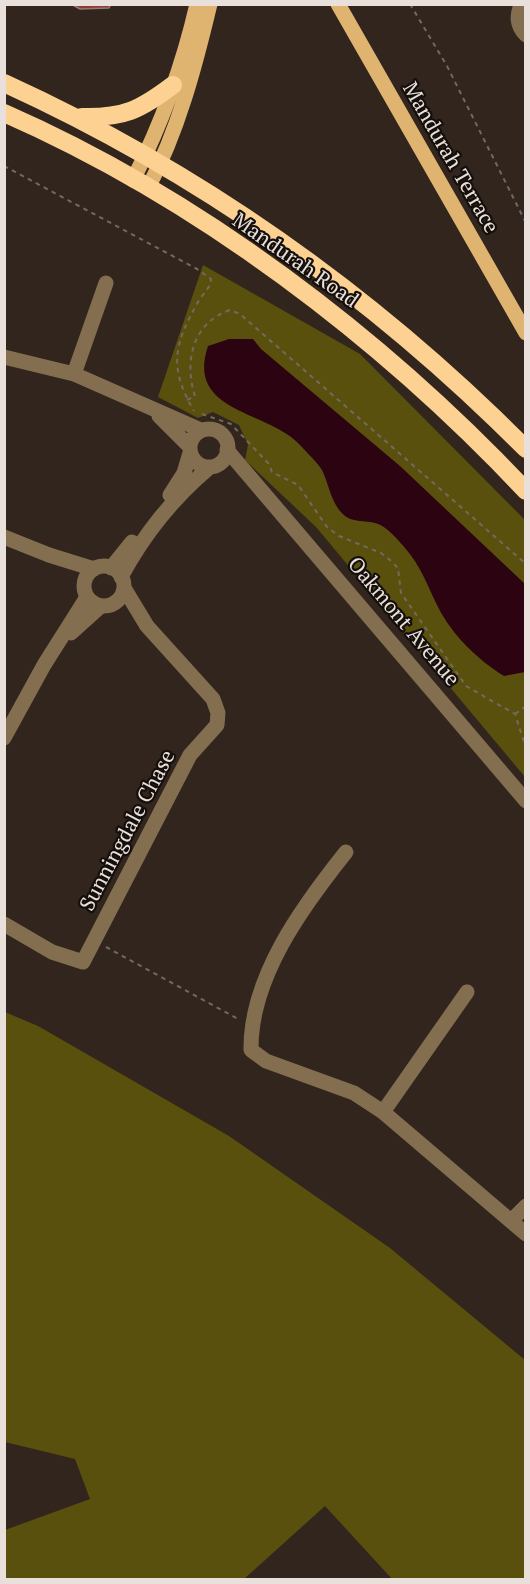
<!DOCTYPE html>
<style>
body{margin:0}
#map{position:relative;width:530px;height:1584px;overflow:hidden;background:#31251d;font-family:"PT Serif",serif}
canvas{display:block}
.frame{position:absolute;inset:0;border:6px solid #e9e0db;pointer-events:none}
</style>
<div id="map">
<canvas width="530" height="1584"></canvas>
<div class="frame"></div>
</div>
<script>
const c = document.querySelector('canvas').getContext('2d');
c.lineJoin = 'round';
function fill(path, color) { c.fillStyle = color; c.fill(path, 'evenodd'); }
function trace(path, color, width, dash) { c.strokeStyle = color; c.lineWidth = width; c.lineCap = dash ? 'butt' : 'round'; c.setLineDash(dash || []); c.stroke(path); }
function drawText(font, color, halo, rows, align = 'center') {
  c.font = font + ' "PT Serif",serif'; c.lineWidth = 4.5; c.setLineDash([]); c.textBaseline = 'middle'; c.strokeStyle = halo; c.fillStyle = color; for (const [text, x, y, turn = 0] of rows) {
    c.save(); c.translate(x, y); c.rotate((+turn || 0) * Math.PI / 180); c.textAlign = isNaN(turn) ? turn : align; if (halo) c.strokeText(text, 0, 0); c.fillText(text, 0, 0); c.restore();
  }
}
fill(new Path2D(`
 M 203,265 L 360,354 L 525,520 L 525,777 L 316,527 L 245,460 L 248,445 L 239,425 L 213,412 L 198,418 L 158,397 Z
 M 5,1012 L 38,1026 L 229,1136 L 390,1248 L 525,1360 L 525,1579 L 392,1579 L 325,1506 L 244,1579 L 5,1579 L 5,1530 L 90,1499 L 75,1459 L 5,1442 Z`), '#5a500d');
fill(new Path2D(`
 M 229,339 L 253,339 L 261,349 L 400,466 L 525,584 L 525,672 L 504,676 C 478,660 452,635 438,607 C 428,587 421,566 405,548 C 399,541 387,527 378,524 C 368,520 352,523 344,515 C 331,504 329,484 322,470 C 317,462 308,454 301,446 C 270,410 185,414 208,346 Z`), '#2c0311');
const building = new Path2D(`
 M 71,4 L 111,4 L 109,8 L 80,9 Z`);
fill(building, '#903b33');
trace(building, '#8e7c79', 1.5);
trace(new Path2D(`
 M 410,4 L 447,66 L 526,223
 M 4,166 L 197,269 L 211,279 C 211,288 202,294 198,302 C 173,346 169,368 194,411
 M 187,400 L 195,396 C 184,362 192,323 230,310 L 240,314 L 526,564
 M 202,414 L 231,424 L 269,464 L 272,472 L 298,485 L 327,527 L 339,536 L 381,553 L 390,560 L 398,568 L 401,593 L 466,686 L 515,714 L 526,748
 M 515,714 L 526,706
 M 106,947 L 240,1020`), '#746962', 2, [4.5, 4.5]);
trace(new Path2D(`
 M 521,4 C 517,16 516,25 526,35
 M 4,357 L 74,374 L 201,430
 M 74,374 L 106,283
 M 159,416 L 190,447
 M190 448a19 19 0 1 1 38 0a19 19 0 1 1-38 0Z
 M 227,450 L 526,801
 M 170,495 L 184,473 L 190,453
 M 4,537 L 49,555 L 94,569
 M84 586a20 20 0 1 1 40 0a20 20 0 1 1-40 0Z
 M 111,568 L 132,542
 M 121,577 C 144,534 173,498 210,467
 M 71,633 L 101,606
 M 4,738 L 44,665 L 87,597
 M 346,852 C 302,907 250,978 251,1050 L 266,1061 L 354,1093 L 383,1112 L 526,1234
 M 4,924 L 52,952 L 83,962 L 190,755 L 217,725 L 218,713 L 213,699 L 147,626 L 124,588
 M 383,1112 L 467,992
 M 511,1221 L 526,1206`), '#836e4f', 15);
trace(new Path2D(`
 M 338,4 L 526,333
 M 133,180 C 161,125 183,65 197,4
 M 148,188 C 178,131 195,67 210,4`), '#dfb370', 15);
trace(new Path2D(`
 M 4,83 C 199,172 374,296 526,449
 M 4,113 C 198,198 382,338 526,491
 M 82,117 C 124,118 140,110 173,85`), '#fcd192', 18);
drawText('21px', '#e9e0db', '#150f0c', [
 ["Mandurah Terrace",450,158,60],
 ["Mandurah Road",295,261,35],
 ["Oakmont Avenue",403,622,50],
 ["Sunningdale Chase",128,831,-62]
]);
</script>
